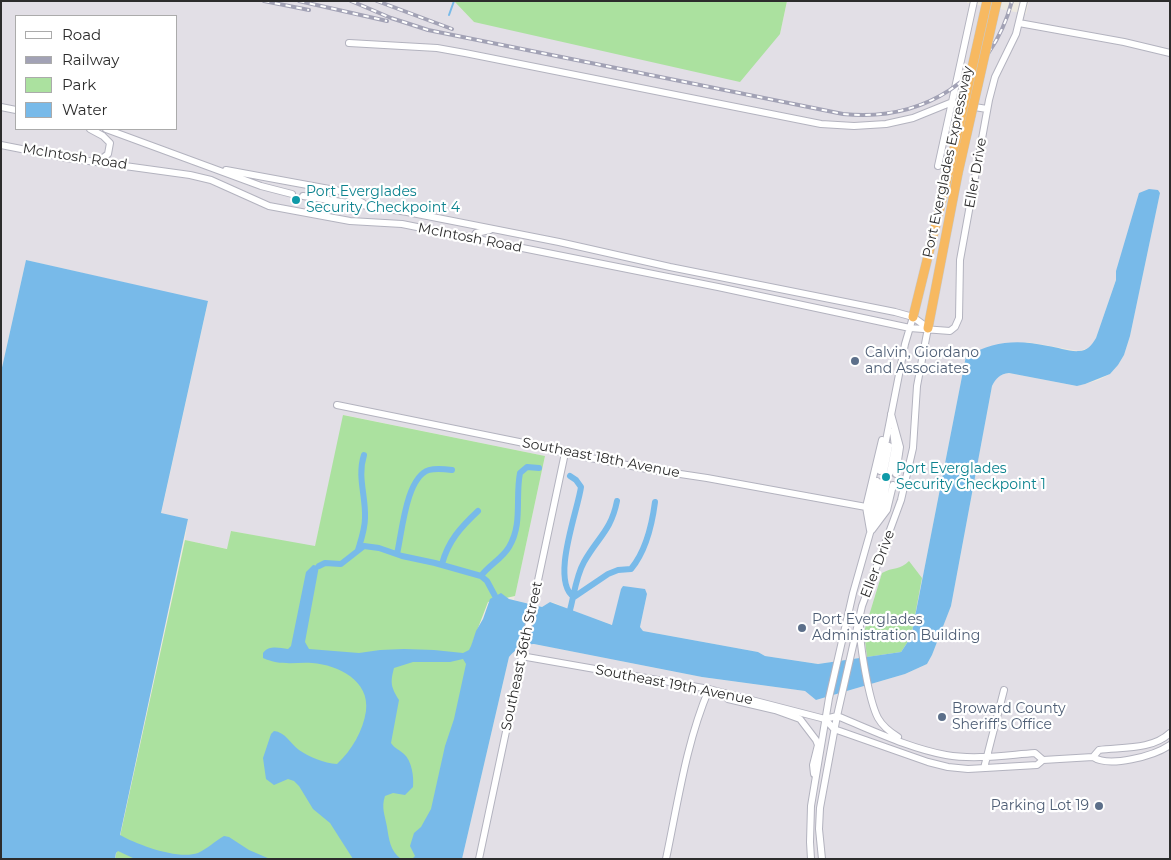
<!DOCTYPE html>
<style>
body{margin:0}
#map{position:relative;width:1171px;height:860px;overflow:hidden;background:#ede9e0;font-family:Montserrat,sans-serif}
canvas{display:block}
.frame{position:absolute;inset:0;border:2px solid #2c2c2c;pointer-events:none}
.legend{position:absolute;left:15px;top:15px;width:162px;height:115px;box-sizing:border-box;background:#fff;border:1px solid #ababab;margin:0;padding:6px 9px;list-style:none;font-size:15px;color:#2c2c2c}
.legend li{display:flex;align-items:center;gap:10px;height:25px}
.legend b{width:25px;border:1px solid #ababab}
</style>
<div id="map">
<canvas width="1171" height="860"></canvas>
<div class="frame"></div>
<ul class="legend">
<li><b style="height:6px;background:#fff"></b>Road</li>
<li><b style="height:6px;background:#a2a2b5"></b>Railway</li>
<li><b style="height:14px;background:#abe19f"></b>Park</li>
<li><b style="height:14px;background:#78bae9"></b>Water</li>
</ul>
</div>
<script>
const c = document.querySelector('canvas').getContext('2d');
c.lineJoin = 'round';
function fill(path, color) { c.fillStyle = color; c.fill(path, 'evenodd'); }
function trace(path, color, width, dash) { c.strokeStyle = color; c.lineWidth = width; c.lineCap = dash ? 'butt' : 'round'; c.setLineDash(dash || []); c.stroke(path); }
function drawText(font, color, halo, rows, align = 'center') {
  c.font = font + ' Montserrat,sans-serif'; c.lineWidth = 4.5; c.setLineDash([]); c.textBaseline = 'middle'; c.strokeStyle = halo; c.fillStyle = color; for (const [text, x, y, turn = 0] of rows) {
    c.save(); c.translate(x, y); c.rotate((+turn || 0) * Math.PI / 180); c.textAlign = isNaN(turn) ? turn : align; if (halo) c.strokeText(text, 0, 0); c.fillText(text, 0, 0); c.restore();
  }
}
fill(new Path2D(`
 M 1,1 L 454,1 L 474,22 L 780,34 L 787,1 L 967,1 L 967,3 L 1026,14 L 1029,1 L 1170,1 L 1170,859 L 462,859 L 509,657 L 517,648 L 526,644 L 534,644 L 702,677 L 805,691 L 816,700 L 905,674 L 927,664 L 932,655 L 951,606 L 992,386 L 996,378 L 1003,374 L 1009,373 L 1077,386 L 1099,380 L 1110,374 L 1118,365 L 1124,355 L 1130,336 L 1160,193 L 1158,190 L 1116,271 L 1116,280 L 1096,338 L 1091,347 L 1079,351 L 1027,342 L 966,356 L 911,637 L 901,652 L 818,664 L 765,656 L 758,652 L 643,631 L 640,627 L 647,594 L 623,586 L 621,589 L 613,625 L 570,610 L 555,603 L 550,602 L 542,607 L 514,600 L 545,456 L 344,415 L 315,547 L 231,531 L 228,549 L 185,540 L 188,519 L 161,514 L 208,302 L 26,260 L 1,372 ZM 16,16 L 176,16 L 176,129 L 16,129 Z`), '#e2dfe6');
fill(new Path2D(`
 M 454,1 L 787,1 L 780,34 L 740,82 L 474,22 Z
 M 343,415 L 545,456 L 515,596 L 488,602 L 473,641 L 425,859 L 115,859 L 185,540 L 227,549 L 231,531 L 315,546 Z
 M 909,561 L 922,578 L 911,637 L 901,652 L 867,657 L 864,632 L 882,573 C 892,567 901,570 909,561 Z`), '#abe19f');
fill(new Path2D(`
 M 1149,189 L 1158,190 L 1160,193 L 1130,336 L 1124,355 L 1118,365 L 1110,374 L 1085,384 L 1077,386 L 1009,373 C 1000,374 996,378 992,386 L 951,606 L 932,655 L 927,664 L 905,674 L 816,700 L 805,691 L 702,677 L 534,644 C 522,644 517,648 509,657 L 462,859 L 412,859 L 415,856 L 410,846 L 414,833 L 421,827 L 431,809 L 445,746 L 454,719 L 466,664 L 463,659 L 450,662 L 413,662 L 394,668 C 390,683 391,687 399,700 L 391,743 C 395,749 400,750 404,754 C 412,761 414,777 413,787 L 405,795 L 393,793 L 385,796 C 381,808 385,815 387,827 C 389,839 390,851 401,859 L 353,859 L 330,823 L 313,809 L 299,786 L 294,781 L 288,779 L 274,785 L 266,779 L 263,758 L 271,734 L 274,731 C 285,732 290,743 299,750 C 309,757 324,763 337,764 C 352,750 363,731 366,711 C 370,681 339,665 312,663 C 295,662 280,666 263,658 L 263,653 C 269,645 279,648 288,649 L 291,646 L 306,572 L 313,565 L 319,566 L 305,642 L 309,649 L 359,653 L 380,650 L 404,649 L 434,650 L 463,653 L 469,650 L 471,646 L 476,631 L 483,619 L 490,599 L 501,593 L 509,599 L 542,607 L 550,602 L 612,625 L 621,589 L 623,586 L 645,589 L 647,594 L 640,627 L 643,631 L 758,652 L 765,656 L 818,664 L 901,652 L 911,637 L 966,356 C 995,341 1017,339 1048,346 C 1057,347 1070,352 1079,351 C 1087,351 1092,345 1096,338 L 1116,280 L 1116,271 L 1139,193 Z
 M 26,260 L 208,301 L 161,513 L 188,519 L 120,835 C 138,845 178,860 198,853 C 207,849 215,841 224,836 L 229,837 L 249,850 L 270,859 L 135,859 L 118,851 L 116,853 L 115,859 L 1,859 L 1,372 Z`), '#78bae9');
trace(new Path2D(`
 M 449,15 L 454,1`), '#78bae9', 2);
trace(new Path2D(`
 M 570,476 L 576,480 L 581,487 C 578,510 550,581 574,597 L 608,574 L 618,570 L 631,569 C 646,551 652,525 655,502
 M 358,550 C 361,540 365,529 365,518 C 366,496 357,477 364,455
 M 397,554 C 402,533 406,477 429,470 C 436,468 445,469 452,470
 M 442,564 C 448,541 461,527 478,511
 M 319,566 L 325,563 L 341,564 L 364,546 L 379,548 L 402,556 L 435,563 L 481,576 L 487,581 L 495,596
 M 481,576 C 489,565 502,559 509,547 C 523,524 515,498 520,473 L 527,467 L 539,468
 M 570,610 C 574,595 576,576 584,562 C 598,537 611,531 617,501`), '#78bae9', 6);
const minor = new Path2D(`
 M 1019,23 L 1124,42 L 1170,53
 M 349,43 L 437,48 L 465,53 L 821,124 L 854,126 L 886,124 L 913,118 L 950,103 L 987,109
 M 1,107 L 16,110
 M 90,129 L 103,136 L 110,143 L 108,154 L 99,161
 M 106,129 L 261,186 L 292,194
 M 1,145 L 67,158 L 190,175 L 211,180 L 269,206 L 350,221 L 402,224 L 718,287 L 910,328 L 950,331 L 955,327 L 959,318 L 960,260 L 989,100 L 995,77 L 1016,34 L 1024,1
 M 938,166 L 974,1
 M 226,170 L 340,191 L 363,203
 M 303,196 L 407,212 L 473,225 L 559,242 L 670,267 L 895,312 L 913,317 L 928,328
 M 472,238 L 476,233 L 490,230
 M 337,405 L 519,442 L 565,453 L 647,469 L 707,478 L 866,507
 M 891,414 L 900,447 L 896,474
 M 880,471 L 905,344 L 913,317
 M 884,472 L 889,446
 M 890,473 L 895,447 L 893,431
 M 870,517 L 870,508 L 877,481
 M 877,518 L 882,507 L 887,483
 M 870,530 L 866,507 L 882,440
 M 872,530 L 887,510 L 893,485
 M 860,623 C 859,643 869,701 878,718 C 883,727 890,732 898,737
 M 521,656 L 709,689 L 825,719 L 837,716 C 872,730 908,748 946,755 C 975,760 1006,755 1035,753 L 1043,760
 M 722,693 L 728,699 L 775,710 L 800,719 L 816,740 L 818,745 L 813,765 L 814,774
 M 825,719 L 834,729 L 928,762 L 948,767 L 968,769 L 1037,765 L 1043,760 L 1093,757 C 1109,768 1154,756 1170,745
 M 1093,757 L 1099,750 C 1122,747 1152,750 1170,733
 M 984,768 L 1004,690
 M 479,859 L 565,453
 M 666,859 C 678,802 686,743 709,689
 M 811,859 L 810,842 L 811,806 L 829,698 L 853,593 L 870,533 L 882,482
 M 822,859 L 819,829 L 820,808 L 837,716 L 862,606 L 901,500 L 913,448 L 917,386 L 928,328`);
const highway = new Path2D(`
 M 913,317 L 949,171
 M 928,328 L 958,173`);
trace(minor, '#b3b3bf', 8);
trace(highway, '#c8c8c8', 10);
trace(minor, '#fff', 6);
trace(highway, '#f7b961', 9);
const rail = new Path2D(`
 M 264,1 L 309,10
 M 299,1 L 387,21
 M 351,1 L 391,18 L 428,30 L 843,114 C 923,122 991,80 1012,1
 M 377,1 L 452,29`);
trace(rail, '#a2a2b5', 4);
trace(rail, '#fff', 2, [5.5]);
const highwayBridge = new Path2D(`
 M 949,171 L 987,1
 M 958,173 L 997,1`);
trace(highwayBridge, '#c8c8c8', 10, []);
trace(highwayBridge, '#f7b961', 9);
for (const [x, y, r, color] of [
 [296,200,5,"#0f9aa8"],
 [855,361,5,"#5c6f8a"],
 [886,477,5,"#0f9aa8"],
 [802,628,5,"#5c6f8a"],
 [942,717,5,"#5c6f8a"],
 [1099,806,5,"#5c6f8a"]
]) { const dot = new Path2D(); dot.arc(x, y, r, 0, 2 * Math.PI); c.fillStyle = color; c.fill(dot); trace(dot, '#fff', 2); }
drawText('14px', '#2c2c2c', '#fff', [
 ["McIntosh Road",75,157,9],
 ["Port Everglades Expressway",948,162,-78],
 ["Eller Drive",976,173,-80],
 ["McIntosh Road",470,238,11],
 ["Southeast 18th Avenue",601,458,11],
 ["Eller Drive",878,564,-69],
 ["Southeast 36th Street",522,656,-78],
 ["Southeast 19th Avenue",674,685,11]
]);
drawText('14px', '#0d838f', '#fff', [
 ["Port Everglades",306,192],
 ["Security Checkpoint 4",306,208],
 ["Port Everglades",896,469],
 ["Security Checkpoint 1",896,485]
], 'left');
drawText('14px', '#4e5e75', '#fff', [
 ["Calvin, Giordano",865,353],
 ["and Associates",865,369],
 ["Port Everglades",812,620],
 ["Administration Building",812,636],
 ["Broward County",952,709],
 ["Sheriff's Office",952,725],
 ["Parking Lot 19",1089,806,"right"]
], 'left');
</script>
